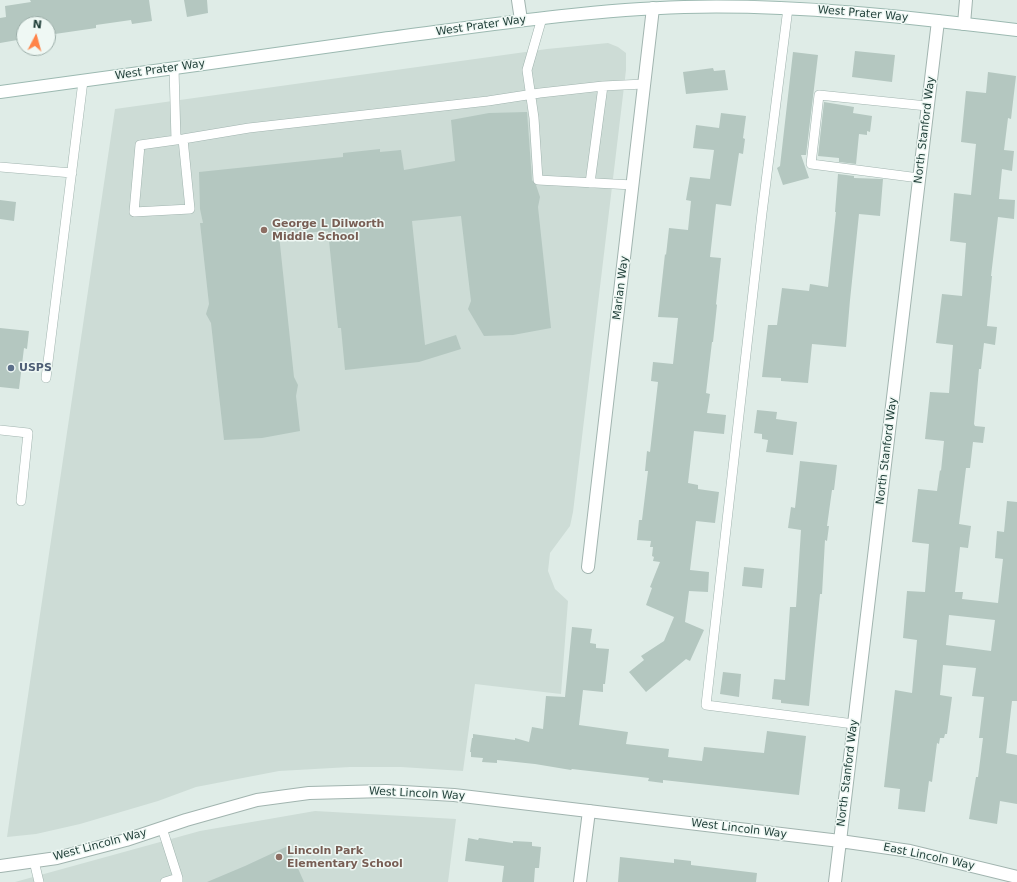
<!DOCTYPE html>
<style>
body{margin:0}
#map{position:relative;width:1017px;height:882px;overflow:hidden;background:#dfece7;font-family:"DejaVu Sans",sans-serif}
canvas{display:block}
.north{position:absolute;left:16px;top:16px;width:40px;height:40px;box-sizing:border-box;background:#eff8f4;border:1px solid #9bada8;border-radius:50%;rotate:6deg;font-size:11px;font-weight:700;line-height:16px;text-align:center;color:#1e3d37}
.north::after{content:'';display:block;margin:auto;width:14px;height:18px;background:#ff8449;clip-path:polygon(50% 0,100% 100%,50% 72%,0 100%)}
</style>
<div id="map">
<canvas width="1017" height="882"></canvas>
<div class="north">N</div>
</div>
<script>
const c = document.querySelector('canvas').getContext('2d');
c.lineJoin = 'round';
function fill(path, color) { c.fillStyle = color; c.fill(path, 'evenodd'); }
function trace(path, color, width, dash) { c.strokeStyle = color; c.lineWidth = width; c.lineCap = dash ? 'butt' : 'round'; c.setLineDash(dash || []); c.stroke(path); }
function drawText(font, color, halo, rows, align = 'center') {
  c.font = font + ' "DejaVu Sans",sans-serif'; c.lineWidth = 3; c.setLineDash([]); c.textBaseline = 'middle'; c.strokeStyle = halo; c.fillStyle = color; for (const [text, x, y, turn = 0] of rows) {
    c.save(); c.translate(x, y); c.rotate((+turn || 0) * Math.PI / 180); c.textAlign = isNaN(turn) ? turn : align; if (halo) c.strokeText(text, 0, 0); c.fillText(text, 0, 0); c.restore();
  }
}
fill(new Path2D(`
 M 608,43 L 618,47 L 626,53 L 626,70 L 573,512 L 570,526 L 550,553 L 548,571 L 555,589 L 568,601 L 561,694 L 475,684 L 463,771 L 401,767 L 350,767 L 279,771 L 196,787 L 158,801 L 80,824 L 36,834 L 7,837 L 115,109 L 547,49 Z
 M 315,811 L 456,819 L 448,882 L 15,882 L 200,831 Z`), '#cddcd6');
fill(new Path2D(`
 M 30,0 L 149,0 L 152,21 L 132,24 L 131,20 L 96,25 L 96,28 L 48,35 L 48,24 L 24,24 L 24,38 L 23,39 L 0,43 L 0,18 L 6,17 L 5,6 L 31,2 Z
 M 184,0 L 207,0 L 208,13 L 187,17 Z
 M 855,51 L 895,55 L 892,82 L 852,77 Z
 M 793,52 L 818,55 L 806,155 L 801,155 L 809,178 L 783,185 L 777,168 L 780,166 Z
 M 713,68 L 714,71 L 725,70 L 728,90 L 686,94 L 683,72 Z
 M 988,72 L 1016,76 L 1011,119 L 1008,118 L 1004,150 L 1014,151 L 1012,171 L 1002,169 L 999,199 L 1015,200 L 1014,219 L 998,217 L 991,276 L 992,276 L 987,326 L 997,327 L 995,345 L 984,343 L 981,369 L 979,369 L 974,424 L 975,426 L 985,427 L 983,443 L 973,442 L 970,468 L 966,468 L 959,524 L 971,526 L 968,548 L 960,547 L 955,592 L 963,592 L 962,599 L 998,603 L 1003,559 L 995,558 L 997,531 L 1004,532 L 1007,501 L 1017,502 L 1017,701 L 1012,701 L 1006,753 L 1017,755 L 1017,804 L 1000,801 L 997,824 L 969,819 L 976,777 L 978,777 L 983,738 L 979,738 L 984,697 L 972,696 L 976,668 L 943,665 L 940,695 L 952,697 L 947,734 L 945,734 L 944,738 L 940,738 L 939,744 L 937,743 L 932,782 L 929,781 L 925,812 L 898,809 L 900,789 L 884,787 L 895,690 L 912,693 L 917,640 L 903,638 L 907,591 L 925,592 L 929,544 L 912,542 L 918,489 L 937,491 L 940,470 L 941,471 L 944,441 L 925,439 L 930,392 L 949,393 L 953,345 L 936,343 L 942,294 L 962,296 L 966,243 L 950,241 L 954,193 L 971,195 L 976,144 L 961,142 L 966,91 L 986,93 ZM 949,615 L 995,620 L 991,651 L 946,645 Z
 M 824,102 L 854,107 L 853,113 L 872,116 L 870,132 L 867,131 L 867,135 L 859,134 L 856,164 L 839,162 L 839,158 L 818,156 Z
 M 527,112 L 532,180 L 536,185 L 540,197 L 538,207 L 551,328 L 513,335 L 484,336 L 468,309 L 471,301 L 461,216 L 412,221 L 425,345 L 456,335 L 461,349 L 419,362 L 345,370 L 341,328 L 338,328 L 328,231 L 279,235 L 294,377 L 298,385 L 296,396 L 300,431 L 262,438 L 224,440 L 211,323 L 206,314 L 209,304 L 200,223 L 203,223 L 200,209 L 199,172 L 343,157 L 343,153 L 380,149 L 380,152 L 401,150 L 404,170 L 455,161 L 451,120 L 489,113 Z
 M 721,113 L 746,116 L 743,138 L 745,139 L 743,154 L 739,153 L 731,206 L 716,204 L 710,257 L 721,258 L 716,304 L 717,305 L 713,342 L 712,342 L 706,393 L 710,394 L 707,413 L 726,415 L 724,434 L 694,431 L 688,483 L 698,485 L 698,489 L 719,492 L 715,523 L 696,521 L 690,570 L 709,572 L 708,592 L 689,591 L 685,622 L 704,630 L 690,661 L 686,659 L 646,692 L 629,672 L 644,660 L 641,656 L 664,641 L 674,617 L 646,605 L 652,588 L 650,587 L 660,562 L 653,561 L 654,557 L 652,556 L 653,547 L 650,547 L 651,541 L 637,540 L 639,520 L 642,520 L 648,471 L 645,471 L 647,451 L 650,452 L 658,382 L 651,381 L 653,362 L 673,364 L 678,318 L 658,317 L 665,254 L 666,255 L 669,228 L 688,230 L 691,201 L 686,200 L 690,177 L 710,179 L 714,150 L 693,148 L 696,125 L 719,128 Z
 M 838,174 L 854,176 L 854,178 L 883,179 L 880,216 L 859,214 L 850,300 L 846,347 L 812,344 L 808,383 L 781,381 L 781,378 L 762,377 L 768,325 L 777,325 L 782,288 L 809,291 L 810,284 L 828,287 L 836,212 L 835,212 Z
 M 0,200 L 16,202 L 14,221 L 0,219 Z
 M 0,328 L 29,331 L 27,349 L 24,348 L 19,389 L 0,387 Z
 M 757,410 L 777,412 L 776,419 L 797,422 L 793,455 L 766,452 L 768,440 L 762,439 L 762,434 L 754,433 Z
 M 800,461 L 837,465 L 834,490 L 832,490 L 827,526 L 829,526 L 827,541 L 825,540 L 822,594 L 820,594 L 809,706 L 781,703 L 781,700 L 772,699 L 774,679 L 785,680 L 790,607 L 796,607 L 801,530 L 788,528 L 791,507 L 795,508 Z
 M 744,567 L 764,569 L 762,588 L 742,586 Z
 M 572,627 L 592,629 L 590,643 L 596,644 L 596,648 L 609,649 L 605,684 L 603,684 L 603,692 L 583,690 L 579,725 L 628,732 L 626,744 L 669,749 L 668,757 L 702,761 L 704,747 L 764,753 L 767,731 L 806,736 L 799,795 L 663,780 L 663,783 L 648,781 L 649,778 L 572,769 L 571,770 L 535,764 L 497,760 L 497,763 L 482,762 L 483,758 L 471,757 L 471,752 L 470,752 L 472,738 L 473,738 L 473,734 L 515,740 L 515,738 L 529,742 L 532,727 L 543,729 L 546,696 L 565,697 Z
 M 723,672 L 741,674 L 739,697 L 720,694 Z
 M 468,838 L 478,840 L 479,838 L 513,843 L 513,841 L 532,842 L 532,846 L 541,847 L 539,868 L 535,868 L 534,882 L 502,882 L 504,866 L 465,861 Z
 M 288,846 L 304,882 L 207,882 L 245,866 Z
 M 620,857 L 674,863 L 674,859 L 691,861 L 691,865 L 757,873 L 756,882 L 618,882 Z`), '#b4c7c0');
const service = new Path2D(`
 M 788,8 L 762,213 L 706,705 L 854,724
 M 542,18 L 527,70 L 534,118 L 538,180 L 633,185
 M 174,68 L 176,140
 M 183,139 L 190,209 L 134,212 L 140,145 C 155,143 169,141 183,139 L 249,128 L 488,101 L 540,93 L 603,86 L 644,84
 M 0,167 L 72,173
 M 919,178 L 811,164 L 819,95 L 927,106
 M 590,183 L 603,86
 M 46,378 L 83,81
 M 0,430 L 28,433 L 21,501
 M 162,828 L 178,878
 M 34,861 L 39,882
 M 165,882 L 178,878 L 178,882`);
const minor = new Path2D(`
 M 518,0 L 521,20
 M 964,24 L 966,0
 M 588,567 L 653,8
 M 840,841 L 938,21
 M 580,882 L 589,811`);
const tertiary = new Path2D(`
 M 0,866 L 57,858 L 126,840 L 186,820 L 257,800 L 309,793 L 386,791 L 454,795 L 840,841 L 910,851 L 1017,877
 M 835,882 L 840,841`);
const secondary = new Path2D(`
 M 0,92 C 127,75 255,57 382,39 C 482,26 583,10 684,7 C 795,4 907,17 1017,30`);
trace(service, '#a1b4af', 10);
trace(minor, '#a1b4af', 14);
trace(tertiary, '#a1b4af', 14);
trace(secondary, '#9cb9b1', 14);
trace(service, '#fff', 9);
trace(minor, '#fff', 12);
trace(tertiary, '#fff', 12);
trace(secondary, '#fff', 12);
for (const [x, y, r, color] of [
 [264,230,4,"#8d6e63"],
 [11,368,4,"#5c6f8a"],
 [279,857,4,"#8d6e63"]
]) { const dot = new Path2D(); dot.arc(x, y, r, 0, 2 * Math.PI); c.fillStyle = color; c.fill(dot); trace(dot, '#eff8f4', 1.5); }
drawText('11px', '#1e3d37', '#eff8f4', [
 ["West Prater Way",863,14,5],
 ["West Prater Way",481,26,-8],
 ["West Prater Way",160,70,-8],
 ["North Stanford Way",925,130,-83],
 ["Marian Way",621,288,-83],
 ["North Stanford Way",887,451,-83],
 ["North Stanford Way",848,773,-83],
 ["West Lincoln Way",417,794,3],
 ["West Lincoln Way",739,829,7],
 ["West Lincoln Way",100,845,-15],
 ["East Lincoln Way",929,857,12]
]);
drawText('bold 11px', '#785e54', '#eff8f4', [
 ["George L Dilworth",272,224],
 ["Middle School",272,237],
 ["Lincoln Park",287,851],
 ["Elementary School",287,864]
], 'left');
drawText('bold 11px', '#4e5e75', '#eff8f4', [
 ["USPS",19,368]
], 'left');
</script>
